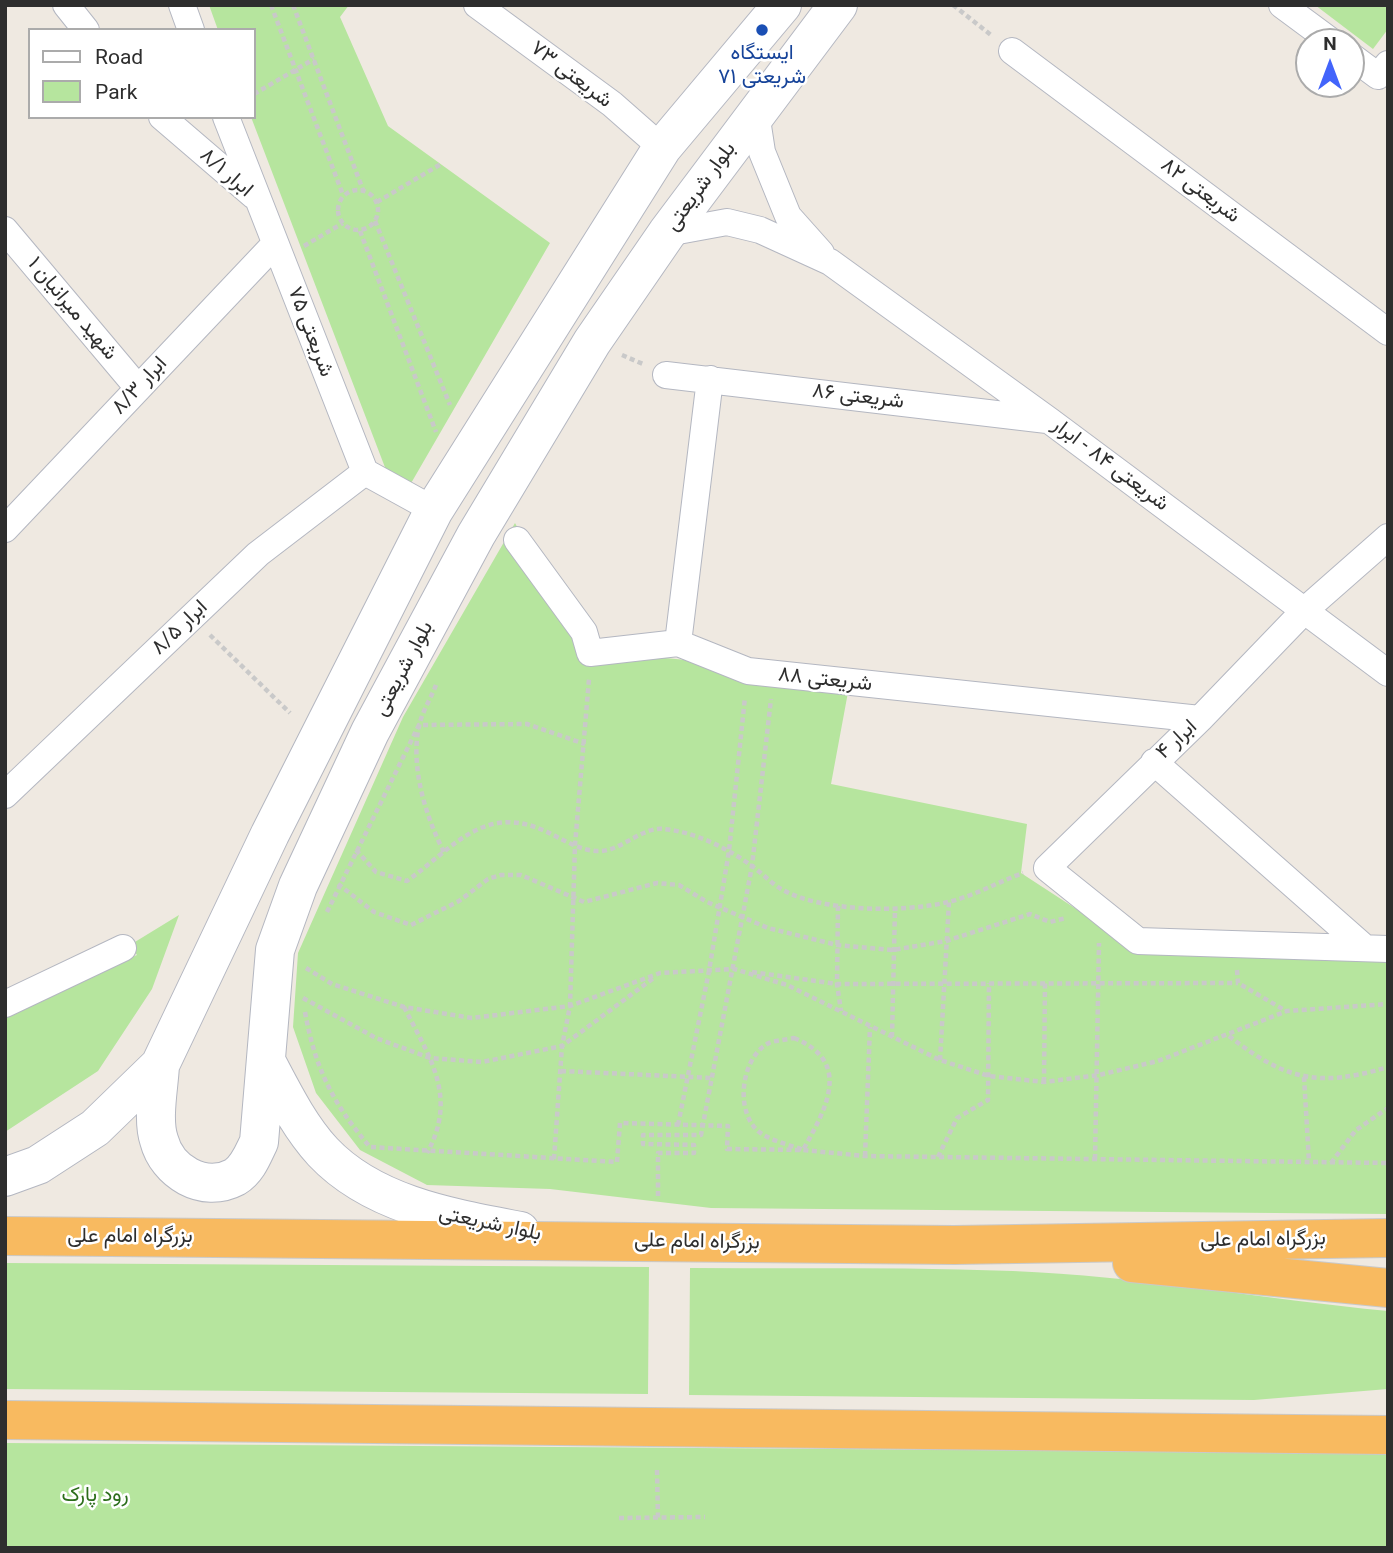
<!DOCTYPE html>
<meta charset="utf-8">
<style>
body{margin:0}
#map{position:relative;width:1393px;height:1553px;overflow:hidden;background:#efe9e1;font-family:Roboto,sans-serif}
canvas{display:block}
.frame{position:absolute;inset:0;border:7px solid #2e2e2e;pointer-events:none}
.legend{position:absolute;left:28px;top:28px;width:228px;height:91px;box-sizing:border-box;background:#fff;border:2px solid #ababab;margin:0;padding:9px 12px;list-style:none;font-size:21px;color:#2e2e2e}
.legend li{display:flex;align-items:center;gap:14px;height:35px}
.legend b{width:35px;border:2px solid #ababab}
.north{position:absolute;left:1295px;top:28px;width:70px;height:70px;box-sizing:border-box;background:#fff;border:2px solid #ababab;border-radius:50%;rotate:0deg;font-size:19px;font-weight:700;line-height:28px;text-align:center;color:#2e2e2e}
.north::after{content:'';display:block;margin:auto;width:24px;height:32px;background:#4264fb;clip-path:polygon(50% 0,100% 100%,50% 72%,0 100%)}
</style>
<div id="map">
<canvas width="1393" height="1553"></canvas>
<div class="frame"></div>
<ul class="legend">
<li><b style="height:9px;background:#fff"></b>Road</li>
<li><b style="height:19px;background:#b6e59e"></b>Park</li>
</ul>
<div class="north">N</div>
</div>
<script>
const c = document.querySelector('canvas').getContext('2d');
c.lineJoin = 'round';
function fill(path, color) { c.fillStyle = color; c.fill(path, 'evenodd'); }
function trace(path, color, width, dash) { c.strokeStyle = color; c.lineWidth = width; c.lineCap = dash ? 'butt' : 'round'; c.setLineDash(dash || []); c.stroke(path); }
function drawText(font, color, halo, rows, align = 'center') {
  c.font = font + ' Roboto,Vazirmatn,sans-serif'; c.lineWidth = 5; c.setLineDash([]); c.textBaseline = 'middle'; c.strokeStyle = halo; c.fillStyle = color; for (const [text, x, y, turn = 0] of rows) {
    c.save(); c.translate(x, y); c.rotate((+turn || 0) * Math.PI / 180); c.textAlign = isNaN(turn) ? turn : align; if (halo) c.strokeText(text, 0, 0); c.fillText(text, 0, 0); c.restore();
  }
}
fill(new Path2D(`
 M 209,5 L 349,5 L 340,17 L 388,126 L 550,243 L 399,504 L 251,117 L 254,30 L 218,30 Z
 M 1315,5 L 1388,5 L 1388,29 L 1373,49 Z
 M 515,523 L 583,650 L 851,676 L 831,784 L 1027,824 L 1021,873 L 1130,944 L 1388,959 L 1388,1214 L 711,1208 L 550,1189 L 427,1185 L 360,1150 L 316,1093 L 293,1027 L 298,953 L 403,717 Z
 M 179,915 L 152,989 L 98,1071 L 5,1132 L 5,1011 L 137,955 L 130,945 Z
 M 5,1263 L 649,1267 L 648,1394 L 5,1389 Z
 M 690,1268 C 797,1269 906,1267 1013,1271 C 1139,1276 1263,1299 1388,1311 L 1388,1389 L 1254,1400 L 689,1395 Z
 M 5,1443 L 1388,1453 L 1388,1548 L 5,1548 Z`), '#b6e59e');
const minor = new Path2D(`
 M 66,5 L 86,30
 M 182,5 L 191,30
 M 477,5 L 612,104 L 662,148
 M 1282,5 L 1332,42
 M 1012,51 L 1388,332
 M 1351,56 L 1378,76 L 1388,64
 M 756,113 L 762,152 L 788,216 L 821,253
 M 162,117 L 254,196
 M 226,117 L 365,472 L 434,510
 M 5,230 L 138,388
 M 667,233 L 727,222 L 760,230 L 830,262 L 1050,421 L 1388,673
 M 666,375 L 1047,420
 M 5,529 L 275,244
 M 1388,537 L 1305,610 L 1200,719 L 1047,868 L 1138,941 L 1388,949
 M 517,540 L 584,632 L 590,653 L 678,643 L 748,671 L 1200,719
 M 678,643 L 710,379
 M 1154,762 L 1365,948
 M 5,795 L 258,554 L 365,472
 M 5,1004 L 123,948`);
const secondary = new Path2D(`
 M 266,1061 C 283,1093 299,1126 323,1152 C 373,1205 452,1218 520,1231
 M 160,1065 C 159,1087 152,1119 159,1140 C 167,1171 203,1194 235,1177 C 248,1169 253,1154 259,1142 L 275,950 L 298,886 L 370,732 L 476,535 L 592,342 L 667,233 L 838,5
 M 5,1177 L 38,1165 L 95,1128 L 160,1065 L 270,834 L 434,510 L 662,148 L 782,5`);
const trunk = new Path2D(`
 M 5,1236 L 954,1245 L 1388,1238
 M 1132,1263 L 1388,1288
 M 5,1420 L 1388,1435`);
trace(minor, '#b4b7c1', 28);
trace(secondary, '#b4b7c1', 40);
trace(trunk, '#c9c9c9', 40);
trace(new Path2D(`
 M 271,5 L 343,195
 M 293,5 L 363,190
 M 953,5 L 991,35
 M 254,94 L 314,59
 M338 210a20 20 0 1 1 40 0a20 20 0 1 1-40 0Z
 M 377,202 L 441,164
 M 375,221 L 450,405
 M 360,231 L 436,432
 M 304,246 L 343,223
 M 622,355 L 643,364
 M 210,635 L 290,713
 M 436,685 C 431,698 422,712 419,726 C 410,767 426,818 445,854
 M 356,850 L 376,872 L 407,881 C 453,848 484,803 545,831 C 561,838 581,852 600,851 C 621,851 643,826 664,829 C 695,832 727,848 752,866 C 762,873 771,883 781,889 C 821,912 904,913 948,902 C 974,896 998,882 1023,873
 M 338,884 L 374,912 L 411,925 L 459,901 L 488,879 L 501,875 L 521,875 L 584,902 L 657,883 L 679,885 L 707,902 L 768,928 L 837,945 L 893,950 L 946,941 L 1030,914 L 1050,922 L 1066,918
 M 838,906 L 837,984 L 841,1011
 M 327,912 L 419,725 L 527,724 L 585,744
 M 306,968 L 332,984 L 404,1007 L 472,1018 L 570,1006 L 660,973 L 734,969 L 787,985 L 940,1060 L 989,1076 L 1044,1082 L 1099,1075 L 1158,1061 L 1287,1011 L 1388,1004
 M 1237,970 L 1238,983 L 1286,1011
 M 752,972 L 837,984 L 1238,983
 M 303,998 L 376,1038 L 430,1058 L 482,1062 L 562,1046 L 655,977
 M 404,1007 C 430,1058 458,1097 427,1153
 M 305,1012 C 315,1068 333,1104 370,1147 L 617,1162 L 620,1123 L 728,1126 L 727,1149 L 803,1150 L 865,1156 L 1388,1163
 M 1229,1036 C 1285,1080 1319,1088 1388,1067
 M 892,1037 L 895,909
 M 794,1038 C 853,1062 826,1109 803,1150 C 790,1145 773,1141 762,1134 C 734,1116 740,1060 767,1044 C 774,1040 786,1040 794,1038 Z
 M 940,1060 L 949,902
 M 561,1071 L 713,1078
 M 1304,1077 L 1309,1162
 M 1044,1082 L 1045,983
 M 678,1125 L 709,971 L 729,851 L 745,697
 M 865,1156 L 870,1027
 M 938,1157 L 957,1118 L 988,1100 L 989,983
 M 554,1159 L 562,1046 L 570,1006 L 575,845 L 589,679
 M 1095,1159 L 1099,943
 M 1331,1163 L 1356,1130 L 1388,1108
 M 658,1196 L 658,1153 L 694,1153 L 694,1145 L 643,1144 L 643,1135 L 701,1135 L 752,866 L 771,699
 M 657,1470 L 658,1518
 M 619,1518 L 705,1517`), '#c9c9c9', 4.5, [5, 3.5]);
trace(minor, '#fff', 26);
trace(secondary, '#fff', 38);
trace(trunk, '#f8ba60', 38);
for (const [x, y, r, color] of [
 [762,30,7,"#1a4fb4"]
]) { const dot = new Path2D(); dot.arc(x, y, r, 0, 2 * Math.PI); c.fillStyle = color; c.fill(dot); trace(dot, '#fff', 2.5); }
drawText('21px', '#164399', '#fff', [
 ["ایستگاه",762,54],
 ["شریعتی ۷۱",762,78]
]);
drawText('21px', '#2e2e2e', '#fff', [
 ["شریعتی ۷۳",571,75,37],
 ["ابرار ۸/۱",226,173,41],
 ["بلوار شریعتی",701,187,-54],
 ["شریعتی ۸۲",1200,191,37],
 ["شهید میرانیان ۱",72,309,50],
 ["شریعتی ۷۵",310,332,69],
 ["ابرار ۸/۳",140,386,-47],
 ["شریعتی ۸۶",858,397,7],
 ["شریعتی ۸۴ - ابرار",1110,465,37],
 ["ابرار ۸/۵",180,628,-44],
 ["بلوار شریعتی",404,669,-62],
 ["شریعتی ۸۸",825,680,6],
 ["ابرار ۴",1177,740,-43],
 ["بلوار شریعتی",490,1224,12],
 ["بزرگراه امام علی",130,1237],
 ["بزرگراه امام علی",1263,1240,-1],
 ["بزرگراه امام علی",697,1242,1]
]);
drawText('21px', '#2c6e1b', '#fff', [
 ["رود پارک",95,1496]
]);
</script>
